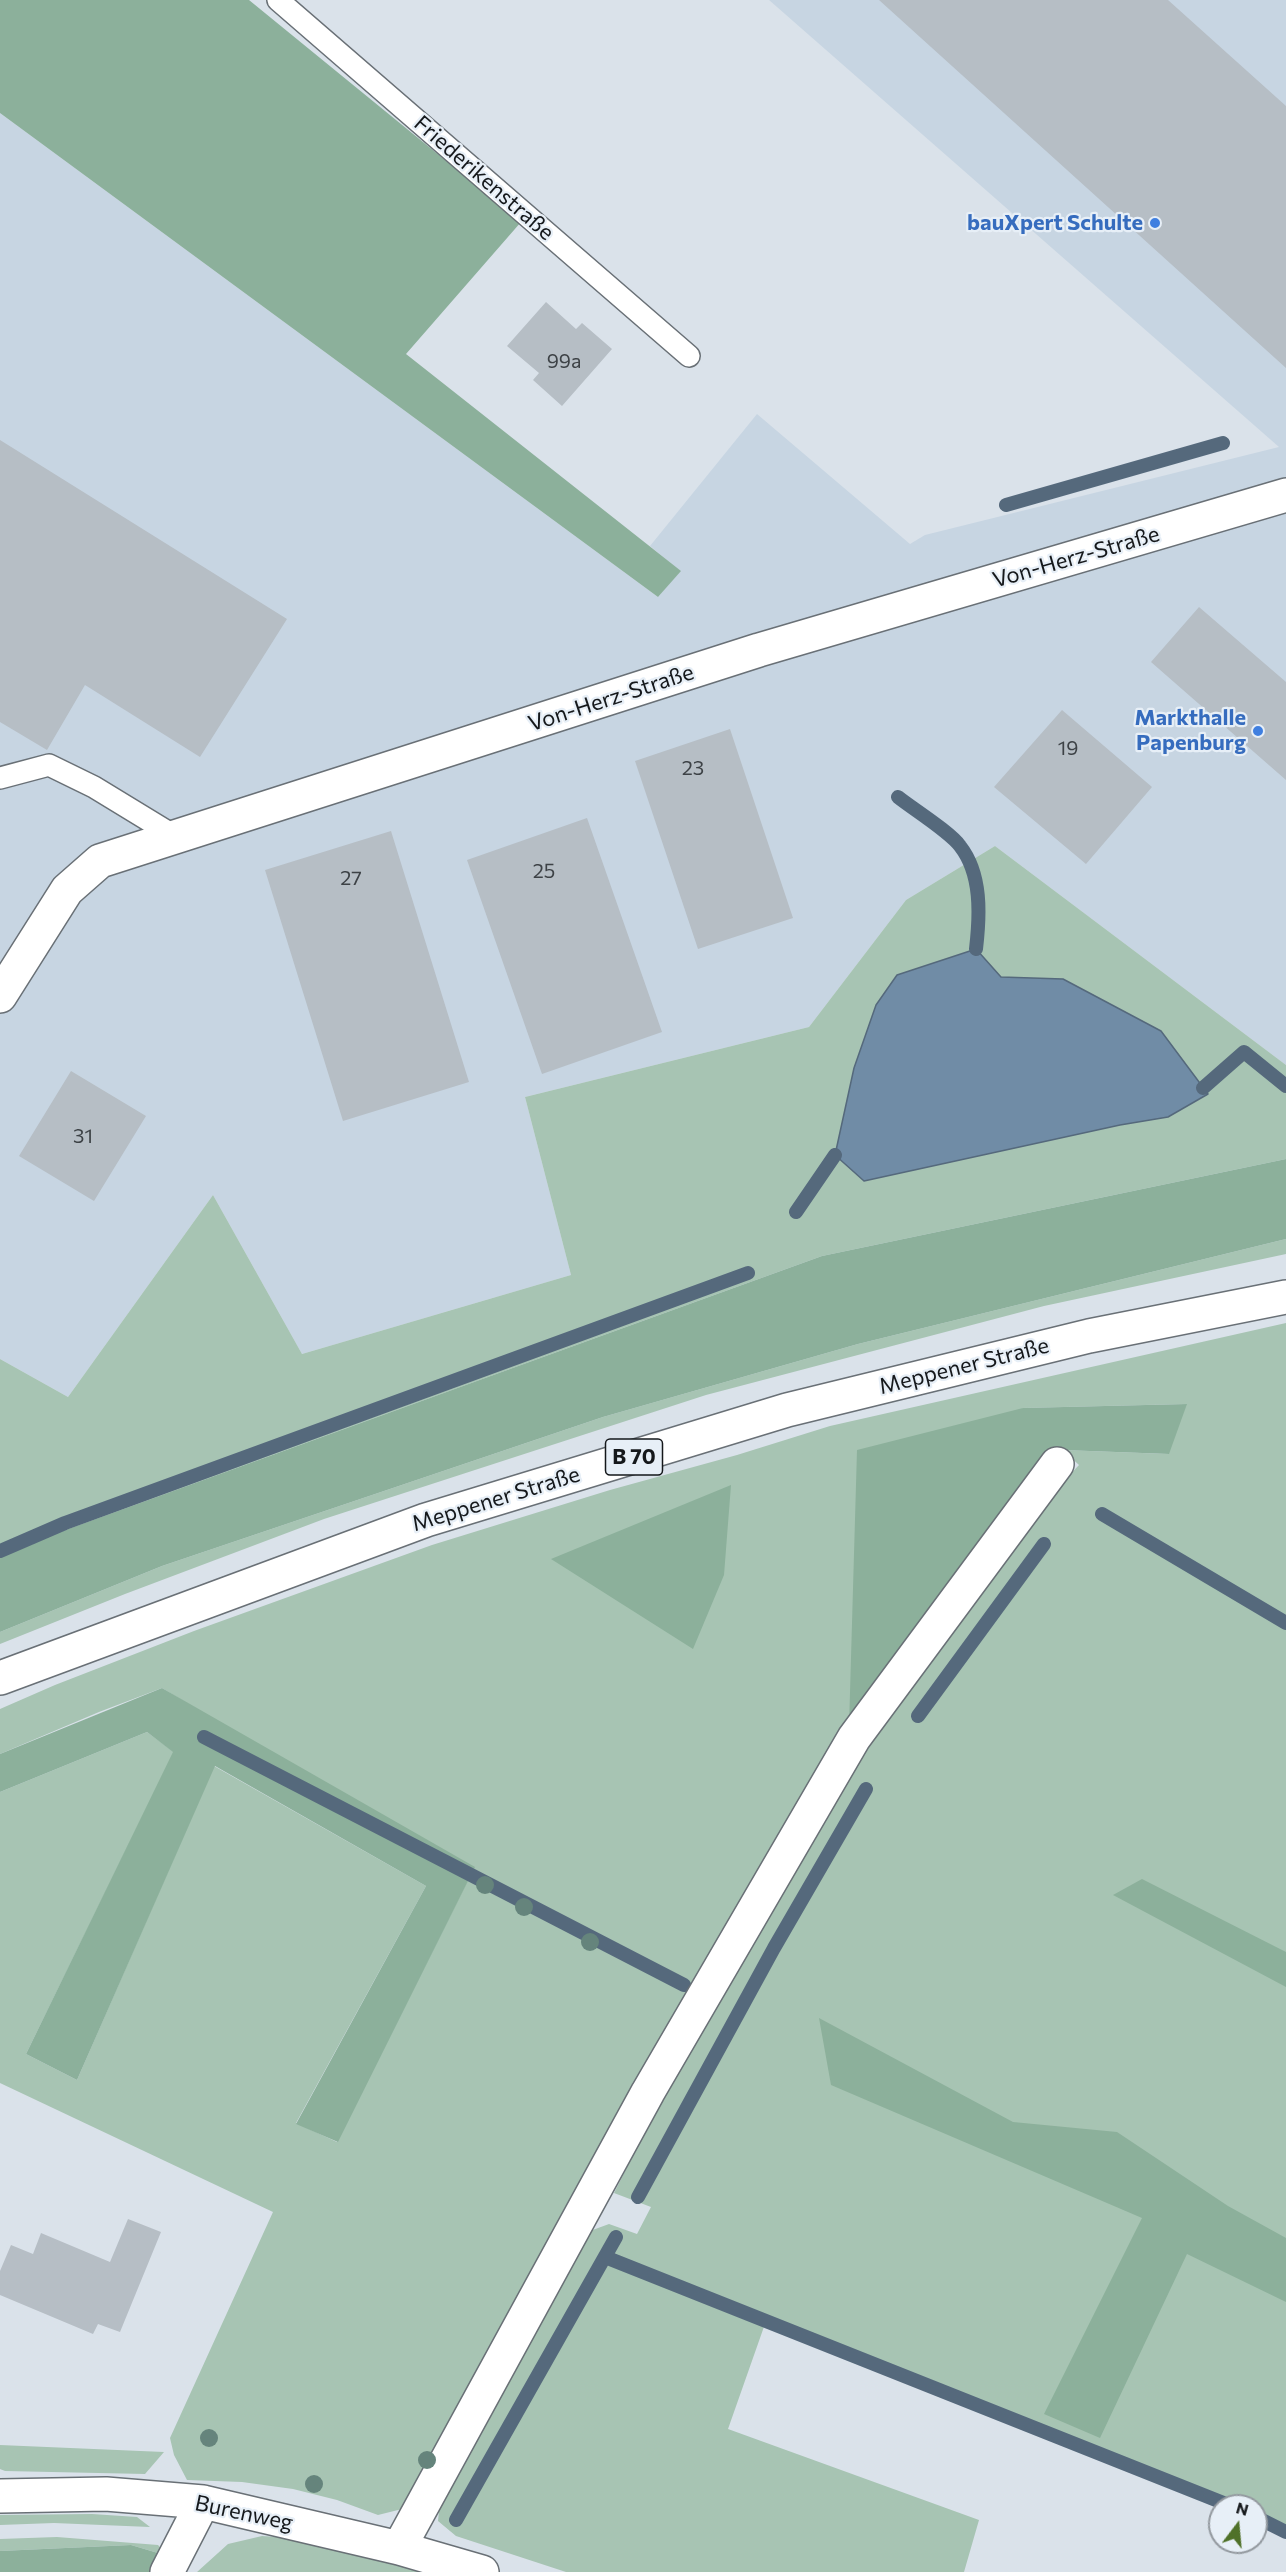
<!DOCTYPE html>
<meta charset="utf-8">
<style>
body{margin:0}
#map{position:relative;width:1286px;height:2572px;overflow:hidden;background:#dae2ea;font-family:Commissioner,sans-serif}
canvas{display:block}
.north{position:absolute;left:1208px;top:2494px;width:60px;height:60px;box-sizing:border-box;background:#e7eff7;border:2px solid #93999f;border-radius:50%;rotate:16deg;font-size:16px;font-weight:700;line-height:24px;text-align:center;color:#15181b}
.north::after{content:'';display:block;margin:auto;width:21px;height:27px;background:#4f7129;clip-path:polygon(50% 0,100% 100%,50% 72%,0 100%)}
</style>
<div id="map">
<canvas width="1286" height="2572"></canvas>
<div class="north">N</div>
</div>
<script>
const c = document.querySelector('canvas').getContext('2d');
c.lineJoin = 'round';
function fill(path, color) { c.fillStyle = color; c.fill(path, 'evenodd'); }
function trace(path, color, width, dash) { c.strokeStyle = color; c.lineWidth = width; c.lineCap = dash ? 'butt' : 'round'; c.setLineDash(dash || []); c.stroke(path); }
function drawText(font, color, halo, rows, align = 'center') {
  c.font = font + ' Commissioner,sans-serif'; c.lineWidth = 4.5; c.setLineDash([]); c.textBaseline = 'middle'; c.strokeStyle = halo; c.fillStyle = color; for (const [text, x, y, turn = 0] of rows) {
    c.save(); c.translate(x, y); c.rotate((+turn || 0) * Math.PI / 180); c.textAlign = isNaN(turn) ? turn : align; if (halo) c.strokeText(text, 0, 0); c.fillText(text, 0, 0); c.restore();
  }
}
fill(new Path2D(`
 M 769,0 L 1286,0 L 1286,1065 L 995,846 L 906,900 L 809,1027 L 525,1097 L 571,1275 L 302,1354 L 213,1195 L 68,1397 L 0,1359 L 0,113 L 658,597 L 680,571 L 650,546 L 757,414 L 910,544 L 925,535 L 1279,447 Z`), '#c7d5e2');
fill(new Path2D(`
 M 995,846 L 1286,1065 L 1286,1159 L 822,1256 L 24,1545 L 0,1556 L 0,1359 L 68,1397 L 213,1195 L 302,1354 L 571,1275 L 525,1097 L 809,1027 L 906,900 Z
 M 1286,1239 L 1286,1254 L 1044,1306 L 706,1395 L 324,1519 L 125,1594 L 0,1644 L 0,1632 L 162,1566 L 603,1417 L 858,1344 Z
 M 1286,1323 L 1286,2532 L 1256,2517 L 1256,2506 L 1231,2506 L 766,2321 L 728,2429 L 979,2520 L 964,2572 L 566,2572 L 456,2536 L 438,2521 L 440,2502 L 590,2231 L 609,2224 L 637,2234 L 651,2207 L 614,2193 L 674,2074 L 863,1748 L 1033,1514 L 1079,1465 L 1063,1450 L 1168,1454 L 1186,1404 L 1023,1408 L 849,1727 L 420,2490 L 402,2509 L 378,2515 L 337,2500 L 293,2489 L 242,2482 L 187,2480 L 174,2455 L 170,2438 L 273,2212 L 0,2083 L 0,1792 L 147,1732 L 174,1752 L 26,2054 L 77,2080 L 214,1766 L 426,1886 L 296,2123 L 337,2142 L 471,1874 L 162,1688 L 99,1712 L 0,1754 L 0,1709 L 55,1685 L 194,1631 L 432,1545 L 610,1490 L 737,1455 L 830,1426 Z
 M 0,2445 L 164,2452 L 145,2474 L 5,2471 L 0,2469 Z
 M 92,2514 L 137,2517 L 150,2527 L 54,2523 L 0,2525 L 0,2515 Z
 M 262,2536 L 294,2538 L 429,2572 L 197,2572 L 228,2544 Z
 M 57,2537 L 158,2545 L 168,2556 L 131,2545 L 0,2551 L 0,2539 Z`), '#a7c4b3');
fill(new Path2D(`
 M 0,0 L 249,0 L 521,222 L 406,354 L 681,571 L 658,597 L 0,113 Z
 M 1286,1159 L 1286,1239 L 858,1344 L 603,1417 L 162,1566 L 0,1632 L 0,1556 L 24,1545 L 822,1256 Z
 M 1187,1404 L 1169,1454 L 1063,1450 L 849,1727 L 857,1450 L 1023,1408 Z
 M 731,1485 L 724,1575 L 693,1649 L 551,1559 Z
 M 162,1688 L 475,1867 L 338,2142 L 296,2124 L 426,1886 L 215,1766 L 77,2080 L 26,2054 L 173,1752 L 147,1732 L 0,1792 L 0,1754 Z
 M 1142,1879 L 1286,1952 L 1286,1987 L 1113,1895 Z
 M 819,2018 L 1013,2122 L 1117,2132 L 1228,2206 L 1286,2238 L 1286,2302 L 1187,2254 L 1100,2438 L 1044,2414 L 1142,2218 L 831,2085 Z
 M 131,2545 L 168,2556 L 160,2572 L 0,2572 L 0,2551 Z`), '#8cb09b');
const water = new Path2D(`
 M 976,949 L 1001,977 L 1063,979 L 1161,1031 L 1208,1094 L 1168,1117 L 1120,1125 L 864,1181 L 835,1155 L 854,1068 L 876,1005 L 897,975 Z`);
fill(water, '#708ca6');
trace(water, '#55697c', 1.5);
trace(new Path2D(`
 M 1006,505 L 1223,443
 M 898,797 C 913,809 950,832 960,846 C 982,874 980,915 976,949
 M 1203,1088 L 1244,1052 L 1286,1086
 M 796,1212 L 835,1155
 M 1102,1514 L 1286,1623
 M 0,1551 L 65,1523 L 748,1273
 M 918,1716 L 1044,1544
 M 204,1737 L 684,1985
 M 638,2197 L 774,1948 L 866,1789
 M 605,2257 L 1231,2506
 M 1256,2517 L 1286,2532
 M 456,2520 L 616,2237`), '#55697c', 14);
fill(new Path2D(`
 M 879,0 L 1168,0 L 1286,106 L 1286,368 Z
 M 546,302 L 576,329 L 582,323 L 612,349 L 562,406 L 533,380 L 539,373 L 507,346 Z
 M 0,440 L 287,619 L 200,757 L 85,685 L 47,750 L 0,722 Z
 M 1199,607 L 1286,682 L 1286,780 L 1151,662 Z
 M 1062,710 L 1152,787 L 1086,864 L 994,787 Z
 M 730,729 L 793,918 L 698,949 L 635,761 Z
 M 587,818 L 662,1032 L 542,1074 L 467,860 Z
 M 391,831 L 469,1082 L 343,1121 L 265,870 Z
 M 71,1071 L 146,1116 L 94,1201 L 19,1156 Z
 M 128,2219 L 161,2232 L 120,2332 L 98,2324 L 93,2334 L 0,2295 L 0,2271 L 11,2245 L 33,2254 L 41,2233 L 110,2262 Z`), '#b6bec5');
const lane = new Path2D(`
 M 278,0 L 689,356
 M 0,778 L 49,765 L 94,787 L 176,837`);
const street = new Path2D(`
 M 0,996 L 67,890 L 100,861 L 759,650 L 1286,495
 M 0,2496 L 106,2494 L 203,2502 L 399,2548 L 482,2572
 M 399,2548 L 648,2092 L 854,1738 L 1057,1464
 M 167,2572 L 203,2502`);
const primary = new Path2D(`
 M 0,1678 L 426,1520 L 787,1410 L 1089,1336 L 1286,1297`);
trace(lane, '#697076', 24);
trace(street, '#697076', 36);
trace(primary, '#697076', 36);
trace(lane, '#fff', 21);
trace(street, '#fff', 33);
trace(primary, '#fff', 33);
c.fillStyle = '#65847c';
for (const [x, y] of [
 [485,1885],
 [524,1907],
 [590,1942],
 [209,2438],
 [427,2460],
 [314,2484]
]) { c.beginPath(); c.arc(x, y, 9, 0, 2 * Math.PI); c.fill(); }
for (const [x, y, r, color] of [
 [1155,223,6,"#3f7fe0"],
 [1258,731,6,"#3f7fe0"]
]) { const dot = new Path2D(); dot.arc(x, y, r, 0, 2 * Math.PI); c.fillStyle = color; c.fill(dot); trace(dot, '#e7eff7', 2); }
drawText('20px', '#3d4246', null, [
 ["99a",564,361],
 ["19",1068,748],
 ["23",693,768],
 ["25",544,871],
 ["27",351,878],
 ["31",83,1136]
]);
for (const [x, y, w] of [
 [634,1457,57]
]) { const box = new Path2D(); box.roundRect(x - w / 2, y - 18, w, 36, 4.5); c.fillStyle = '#e7eff7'; c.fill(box); trace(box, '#15181b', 1.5); }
drawText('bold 21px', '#15181b', null, [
 ["B 70",634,1457]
]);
drawText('22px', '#15181b', '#e7eff7', [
 ["Friederikenstraße",484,178,41],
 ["Von-Herz-Straße",1076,557,-16],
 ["Von-Herz-Straße",611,698,-18],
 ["Meppener Straße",964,1366,-14],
 ["Meppener Straße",496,1499,-17],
 ["Burenweg",244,2513,12]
]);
drawText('bold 22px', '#366cbe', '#e7eff7', [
 ["bauXpert Schulte",1143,223],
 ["Markthalle",1246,718],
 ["Papenburg",1246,743]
], 'right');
</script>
